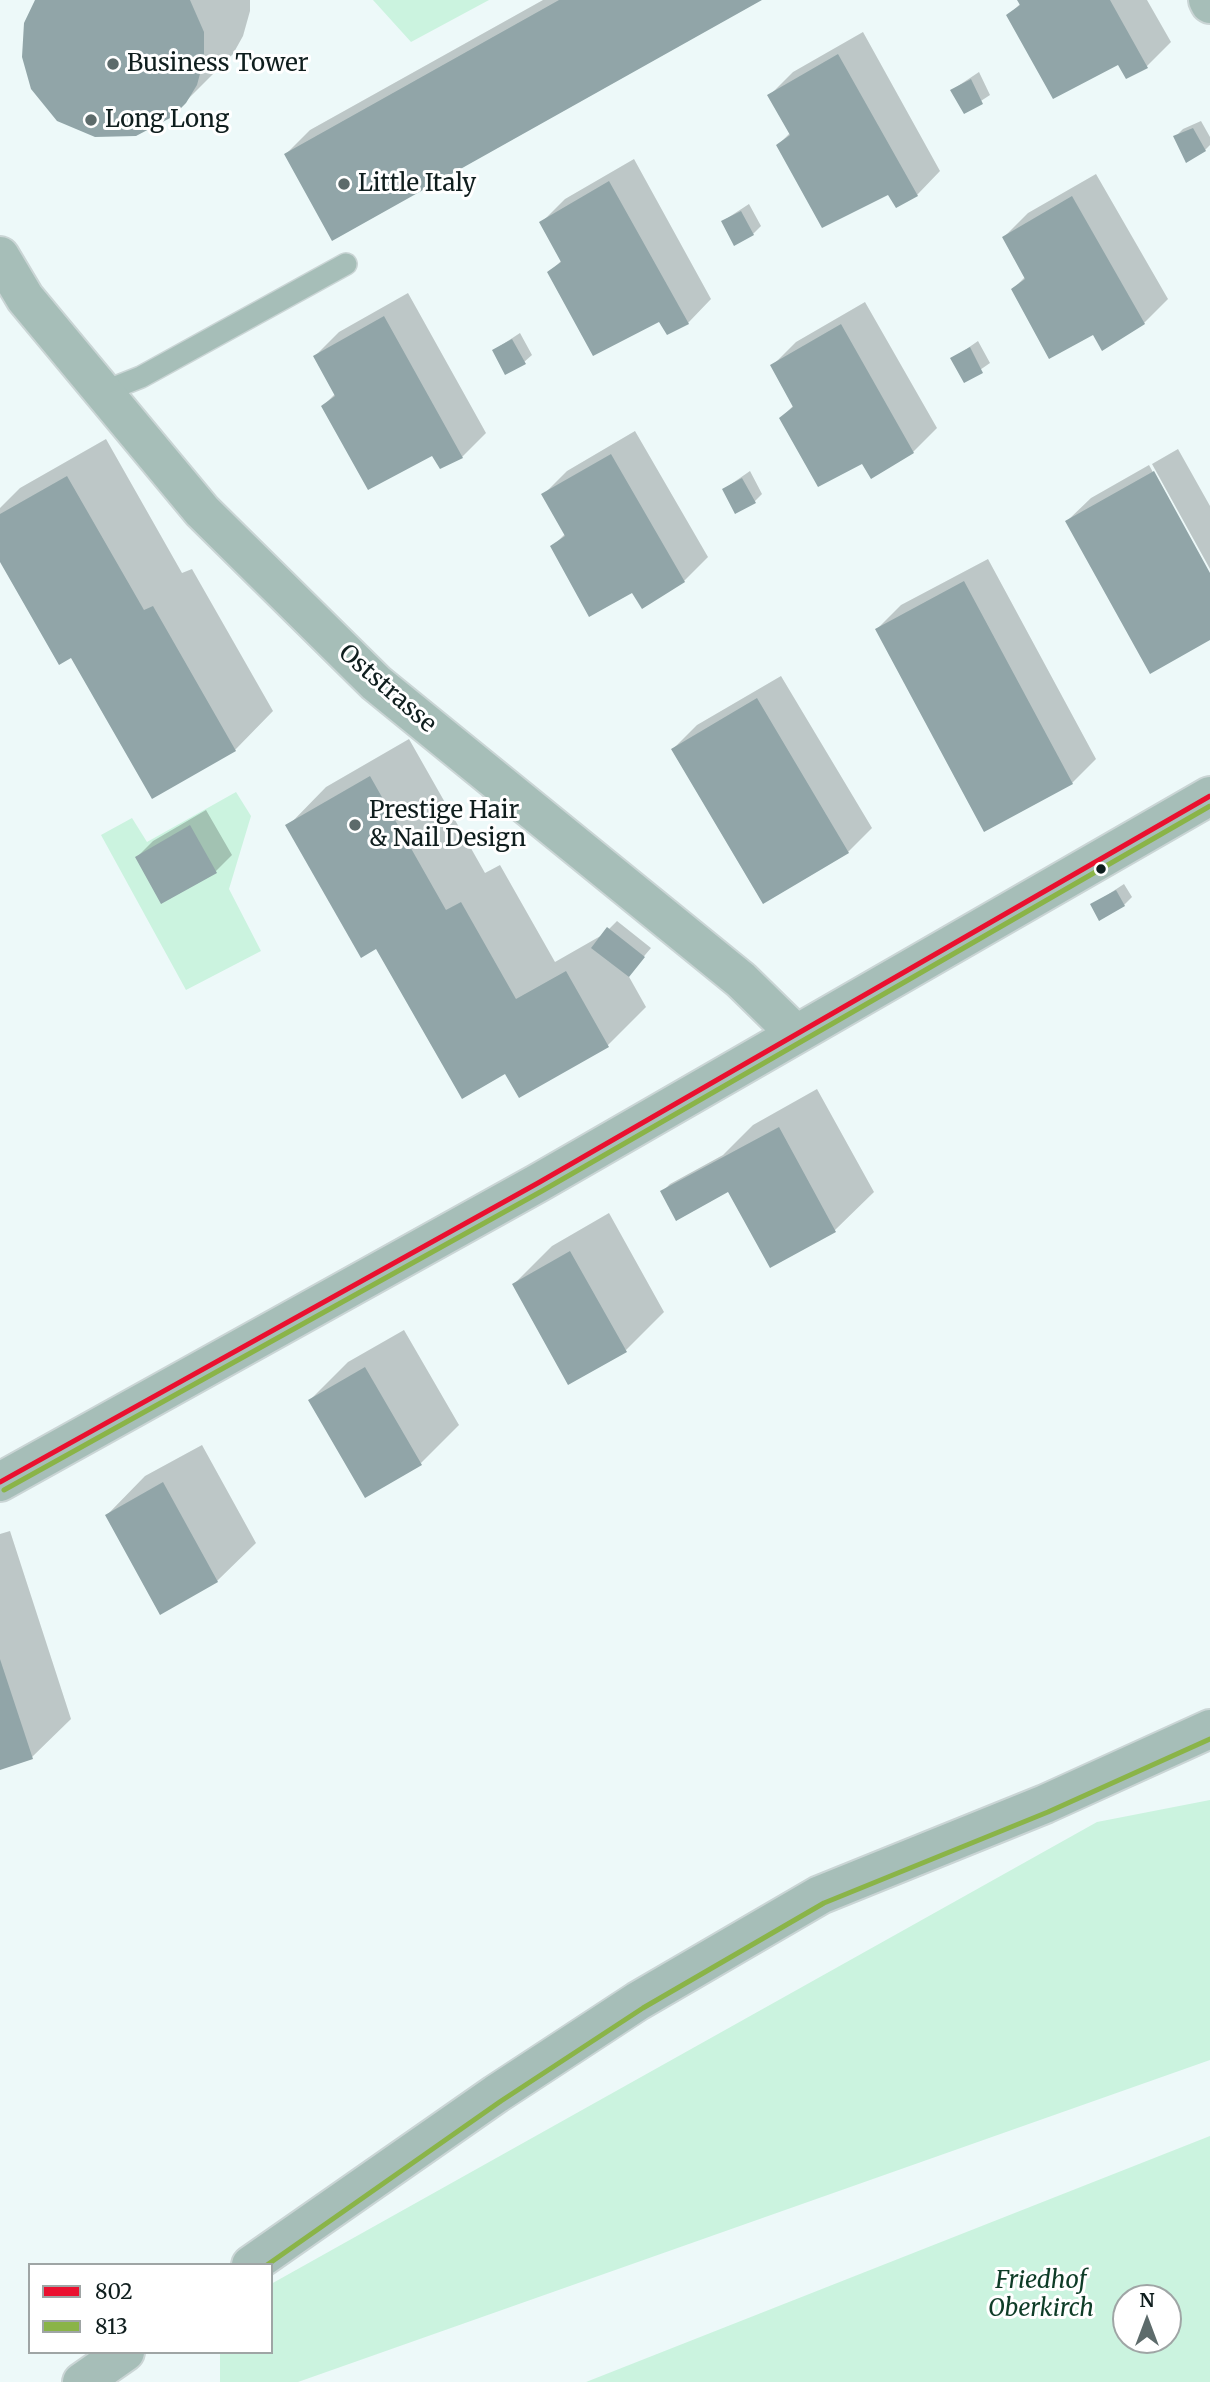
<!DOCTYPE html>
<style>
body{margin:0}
#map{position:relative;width:1210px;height:2382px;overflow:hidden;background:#edf9f9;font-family:Merriweather,serif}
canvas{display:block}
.legend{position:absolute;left:28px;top:2263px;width:245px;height:91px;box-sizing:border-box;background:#fff;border:2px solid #9fa5a5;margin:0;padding:9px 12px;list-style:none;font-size:21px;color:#0f1e1e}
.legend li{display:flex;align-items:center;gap:14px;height:35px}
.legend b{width:35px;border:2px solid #9fa5a5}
.north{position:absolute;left:1112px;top:2284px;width:70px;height:70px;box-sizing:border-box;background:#fff;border:2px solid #9fa5a5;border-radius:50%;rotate:0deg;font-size:19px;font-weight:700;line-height:28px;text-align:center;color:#0f1e1e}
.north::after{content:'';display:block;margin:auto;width:24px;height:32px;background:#5d6b6b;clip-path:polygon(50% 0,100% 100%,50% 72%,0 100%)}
</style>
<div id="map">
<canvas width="1210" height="2382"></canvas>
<ul class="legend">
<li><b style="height:9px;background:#ea102f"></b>802</li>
<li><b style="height:9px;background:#8ab448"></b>813</li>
</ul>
<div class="north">N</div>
</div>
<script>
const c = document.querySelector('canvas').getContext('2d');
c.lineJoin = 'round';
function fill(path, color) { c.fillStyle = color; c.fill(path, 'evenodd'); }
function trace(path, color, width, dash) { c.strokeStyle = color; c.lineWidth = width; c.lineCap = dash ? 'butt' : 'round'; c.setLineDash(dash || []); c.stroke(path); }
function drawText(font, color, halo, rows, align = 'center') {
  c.font = font + ' Merriweather,serif'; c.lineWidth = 6; c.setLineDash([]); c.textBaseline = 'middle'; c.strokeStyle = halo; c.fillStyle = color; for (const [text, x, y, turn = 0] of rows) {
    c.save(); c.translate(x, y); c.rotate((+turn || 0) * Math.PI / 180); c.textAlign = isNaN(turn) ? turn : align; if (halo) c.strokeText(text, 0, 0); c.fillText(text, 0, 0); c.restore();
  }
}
fill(new Path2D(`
 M 373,0 L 489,0 L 411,42 Z
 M 236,792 L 251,816 L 229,889 L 261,951 L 186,990 L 101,835 L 132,818 L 147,842 Z
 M 1210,1800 L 1210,2060 L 298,2382 L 220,2382 L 220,2352 L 271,2352 L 271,2284 L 1097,1822 Z
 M 1210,2136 L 1210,2382 L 586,2382 ZM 1168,2298 L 1168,2340 L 1126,2340 L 1126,2298 Z`), '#cbf3df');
fill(new Path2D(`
 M 37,0 L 250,0 L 250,11 L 243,36 L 233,54 L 171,116 Z
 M 543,0 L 759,0 L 286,154 L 310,130 Z
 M 1019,0 L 1147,0 L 1171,42 L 1147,66 L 1126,76 L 1118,63 L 1008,16 L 1021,3 Z
 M 863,32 L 940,171 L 917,195 L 888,192 L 778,145 L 791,132 L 769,96 L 793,72 Z
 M 979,72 L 990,95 L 964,112 L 952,90 Z
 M 1201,121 L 1210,137 L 1210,145 L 1205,150 L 1175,137 L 1183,129 Z
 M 634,159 L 711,299 L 688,323 L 549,273 L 562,260 L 541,223 L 565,199 Z
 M 1096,174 L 1168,299 L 1144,323 L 1094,333 L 1013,289 L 1025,277 L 1004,237 L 1028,213 Z
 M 749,204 L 761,226 L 753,234 L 723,221 Z
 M 408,293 L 486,433 L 462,457 L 433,453 L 323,406 L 336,393 L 315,356 L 339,332 Z
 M 865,302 L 937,428 L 913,452 L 781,418 L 794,405 L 772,366 L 796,342 Z
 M 520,333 L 532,355 L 524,362 L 494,350 Z
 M 978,341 L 990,363 L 964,381 L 952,359 Z
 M 635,431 L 708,557 L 684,581 L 633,591 L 552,547 L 565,534 L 543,495 L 567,471 Z
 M 106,439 L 182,573 L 192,569 L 273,711 L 235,750 L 72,656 L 0,559 L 0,508 L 20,488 Z
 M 1178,449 L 1210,506 L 1210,569 L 1152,464 Z
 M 1149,465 L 1210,576 L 1210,638 L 1067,521 L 1091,498 Z
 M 750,471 L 762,494 L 754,502 L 724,489 Z
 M 988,559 L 1096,759 L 1072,783 L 877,629 L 901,605 Z
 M 781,676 L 872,828 L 848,852 L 673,749 L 697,725 Z
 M 409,739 L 485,873 L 500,865 L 555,962 L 604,934 L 617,921 L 651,948 L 628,975 L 646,1007 L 608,1045 L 505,1072 L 377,947 L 288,826 L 326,787 Z
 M 206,810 L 232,855 L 216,871 L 137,857 L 153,841 Z
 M 1124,884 L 1132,897 L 1124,905 L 1092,905 Z
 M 817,1089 L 874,1192 L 835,1230 L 771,1266 L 729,1189 L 662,1192 L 670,1184 L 723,1155 L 753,1125 Z
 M 609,1213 L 664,1312 L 626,1350 L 514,1284 L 552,1246 Z
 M 404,1330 L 459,1425 L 421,1463 L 310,1400 L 348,1362 Z
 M 202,1445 L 256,1543 L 217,1581 L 107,1515 L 145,1476 Z
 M 10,1531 L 71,1719 L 32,1757 L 0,1768 L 0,1534 Z`), '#0003');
fill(new Path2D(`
 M 35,0 L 190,0 L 204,32 L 204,59 L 197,85 L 186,103 L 172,117 L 136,136 L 95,137 L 57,121 L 31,89 L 22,57 L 24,23 Z
 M 559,0 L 762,0 L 332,241 L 284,154 Z
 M 1017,0 L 1110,0 L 1148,68 L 1126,79 L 1118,65 L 1053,99 L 1006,15 L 1020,5 Z
 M 838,54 L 918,196 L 896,208 L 888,195 L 822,228 L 776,145 L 790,135 L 767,95 Z
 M 971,79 L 983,104 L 964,114 L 950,90 Z
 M 1193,128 L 1206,151 L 1186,163 L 1173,136 Z
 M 609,181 L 689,324 L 667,335 L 659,322 L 593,356 L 547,272 L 561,262 L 539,222 Z
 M 1072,196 L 1145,324 L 1102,351 L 1093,335 L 1049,359 L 1011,289 L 1025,279 L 1002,237 Z
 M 741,211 L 754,235 L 734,246 L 721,221 Z
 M 384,316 L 463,458 L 440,469 L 432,456 L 368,490 L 321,406 L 335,396 L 313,356 Z
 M 841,324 L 914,453 L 871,479 L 862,464 L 818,487 L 779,418 L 793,407 L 770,365 Z
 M 512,339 L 526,364 L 505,375 L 492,350 Z
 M 970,347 L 983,373 L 964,383 L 950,358 Z
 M 611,454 L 685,582 L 642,609 L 632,593 L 589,617 L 550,546 L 565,536 L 541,494 Z
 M 1154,471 L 1210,573 L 1210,640 L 1150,674 L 1065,521 Z
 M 67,476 L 144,610 L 153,606 L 236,751 L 152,799 L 71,658 L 59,665 L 0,562 L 0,514 Z
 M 742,478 L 756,503 L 735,514 L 722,489 Z
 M 964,581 L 1073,784 L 984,832 L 875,629 Z
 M 757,698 L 849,853 L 763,904 L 671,749 Z
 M 370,776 L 446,910 L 461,902 L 516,999 L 566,971 L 609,1047 L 519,1098 L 505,1074 L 462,1099 L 376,949 L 361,958 L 285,825 Z
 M 190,825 L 217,873 L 161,904 L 135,857 Z
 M 1116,890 L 1125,906 L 1099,921 L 1090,904 Z
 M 607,927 L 645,957 L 629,977 L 591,948 Z
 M 779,1127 L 836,1232 L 770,1268 L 728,1192 L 676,1221 L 660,1191 Z
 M 570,1251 L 627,1352 L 568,1385 L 512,1284 Z
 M 365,1367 L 422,1465 L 365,1498 L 308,1400 Z
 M 163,1482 L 218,1582 L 160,1615 L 105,1515 Z
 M 0,1659 L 33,1759 L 0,1770 Z`), '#91a5a8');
const lane = new Path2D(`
 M 103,392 L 141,377 L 346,264`);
const street = new Path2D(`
 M 1208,0 L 1210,4
 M 0,256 L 25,298 L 202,511 L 376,683 L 741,980 L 795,1033
 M 0,1482 L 538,1183 L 1210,796
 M 251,2265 L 496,2094 L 638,2001 L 820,1895 L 1045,1804 L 1210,1729
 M 82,2382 L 125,2352`);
trace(lane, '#cad5d5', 24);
trace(street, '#cad5d5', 42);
trace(lane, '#a6beb8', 21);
trace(street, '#a6beb8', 38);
trace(new Path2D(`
 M 0,1482 L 538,1183 L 1210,796`), '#ea102f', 5);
trace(new Path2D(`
 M 4,1490 L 542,1191 L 1210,806
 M 267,2265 L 501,2101 L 643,2008 L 824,1903 L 1048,1812 L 1210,1739`), '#8ab448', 5);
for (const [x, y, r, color] of [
 [113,64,7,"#5d6b6b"],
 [91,120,7,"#5d6b6b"],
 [344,184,7,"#5d6b6b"],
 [355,825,7,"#5d6b6b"],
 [1101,869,6,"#0f1e1e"]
]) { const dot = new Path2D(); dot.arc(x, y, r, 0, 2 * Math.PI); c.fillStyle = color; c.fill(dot); trace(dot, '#fff', 2.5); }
drawText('24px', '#0f1e1e', '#fff', [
 ["Business Tower",127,64],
 ["Long Long",105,120],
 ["Little Italy",358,184],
 ["Prestige Hair",369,811],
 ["& Nail Design",369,839]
], 'left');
drawText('24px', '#0f1e1e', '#fff', [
 ["Oststrasse",387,689,41]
]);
drawText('italic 24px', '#0e3c27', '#fff', [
 ["Friedhof",1041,2281],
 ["Oberkirch",1041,2309]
]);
</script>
